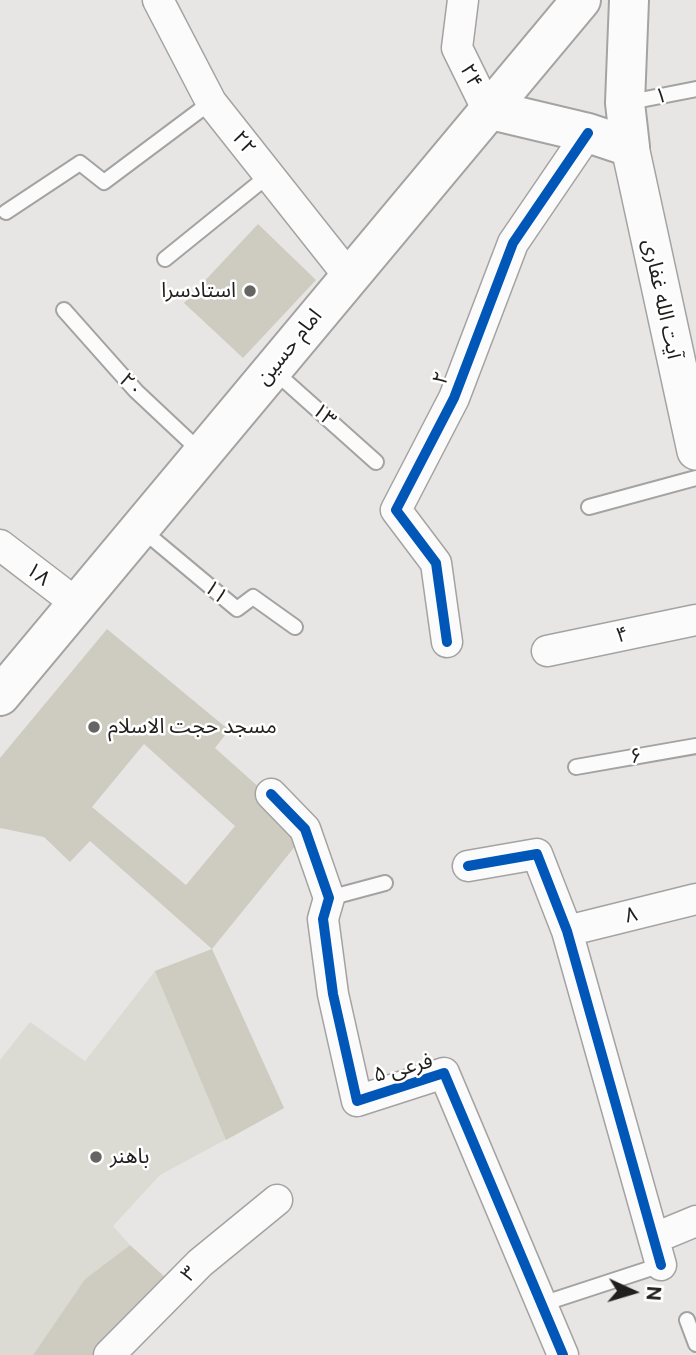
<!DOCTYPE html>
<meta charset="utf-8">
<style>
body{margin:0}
#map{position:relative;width:696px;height:1355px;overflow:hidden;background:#e7e6e4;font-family:"Public Sans",sans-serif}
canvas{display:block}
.north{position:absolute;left:598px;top:1257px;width:70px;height:70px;-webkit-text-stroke:5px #fff;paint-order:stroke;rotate:94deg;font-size:19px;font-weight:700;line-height:28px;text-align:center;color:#201f1e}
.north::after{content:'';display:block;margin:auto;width:24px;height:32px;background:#201f1e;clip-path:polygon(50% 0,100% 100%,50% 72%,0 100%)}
</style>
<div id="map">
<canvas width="696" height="1355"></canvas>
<div class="north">N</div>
</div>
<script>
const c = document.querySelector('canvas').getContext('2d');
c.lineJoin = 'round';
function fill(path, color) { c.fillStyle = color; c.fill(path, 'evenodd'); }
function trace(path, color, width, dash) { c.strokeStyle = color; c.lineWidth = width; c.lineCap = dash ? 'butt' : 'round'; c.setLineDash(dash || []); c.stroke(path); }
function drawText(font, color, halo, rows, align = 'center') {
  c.font = font + ' "Public Sans","Noto Sans Arabic",sans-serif'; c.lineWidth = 5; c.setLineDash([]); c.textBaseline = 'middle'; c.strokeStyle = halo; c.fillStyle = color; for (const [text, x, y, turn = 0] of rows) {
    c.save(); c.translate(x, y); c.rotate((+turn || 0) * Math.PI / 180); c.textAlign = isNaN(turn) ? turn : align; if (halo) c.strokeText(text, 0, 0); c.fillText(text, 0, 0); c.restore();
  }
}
fill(new Path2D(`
 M 212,949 L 284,1108 L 160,1175 L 113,1226 L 130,1245 L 85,1279 L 33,1355 L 0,1355 L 0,1060 L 30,1022 L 85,1061 L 155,971 Z`), '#dbdad3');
fill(new Path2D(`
 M 258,224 L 316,280 L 243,358 L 184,303 Z
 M 107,629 L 229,730 L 215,748 L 261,789 L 255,798 L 286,824 L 297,844 L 212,949 L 284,1108 L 226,1140 L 155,971 L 212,949 L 90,841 L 70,862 L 44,837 L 0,828 L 0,758 ZM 144,744 L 235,826 L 186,885 L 92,807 Z
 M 130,1245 L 166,1278 L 95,1355 L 33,1355 L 85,1279 Z`), '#ceccc0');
const service = new Path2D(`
 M 625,103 L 696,89
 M 6,212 L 80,163 L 104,182 L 211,102
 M 165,259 L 269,175
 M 64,310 L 136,391 L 202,453
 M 273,370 L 376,462
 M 589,507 L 696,478
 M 140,528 L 237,609 L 253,597 L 295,627
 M 576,767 L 696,746
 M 329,898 L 385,883
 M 542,1304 L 661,1265
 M 687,1320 L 696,1344`);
const minor = new Path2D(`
 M 158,0 L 211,102 L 348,275
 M 463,0 L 457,48 L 487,109
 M 0,545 L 76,603
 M 447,642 L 436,563 L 396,510 L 454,398 L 513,243 L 588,133
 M 547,651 L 696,620
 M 271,794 L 305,829 L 329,898 L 323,919 L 333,994 L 357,1101 L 444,1073 L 563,1355
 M 468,866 L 537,854 L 567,931 L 661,1265
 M 567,931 L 696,899
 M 655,1238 L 696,1221
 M 109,1355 L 200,1263 L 277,1200`);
const tertiary = new Path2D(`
 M 630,147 L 696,451`);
const secondary = new Path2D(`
 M 487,109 L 588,133 L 630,147 L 625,103 L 629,0
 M 0,696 L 581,0`);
trace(service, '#a4a3a2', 18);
trace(minor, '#a4a3a2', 33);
trace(tertiary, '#a4a3a2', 40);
trace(secondary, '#a4a3a2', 42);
trace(service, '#fbfbfb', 14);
trace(minor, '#fbfbfb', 30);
trace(tertiary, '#fbfbfb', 37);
trace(secondary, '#fbfbfb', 38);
trace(new Path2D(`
 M 447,642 L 436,563 L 396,510 L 454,398 L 513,243 L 588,133
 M 271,794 L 305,829 L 329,898 L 323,919 L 333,994 L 357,1101 L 444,1073 L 563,1355
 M 468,866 L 537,854 L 567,931 L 661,1265`), '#0057b8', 10);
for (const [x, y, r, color] of [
 [250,291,7,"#666563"],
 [94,727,7,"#666563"],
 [96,1157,7,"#666563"]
]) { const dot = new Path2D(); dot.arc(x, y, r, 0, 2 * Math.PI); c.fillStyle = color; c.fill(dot); trace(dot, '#fff', 2.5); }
drawText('21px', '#201f1e', '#fff', [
 ["۲۴",471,76,64],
 ["۱",661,96,-11],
 ["۲۲",244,143,52],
 ["آیت الله غفاری",662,299,78],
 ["امام حسین",289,347,-51],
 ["۲",441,378,-69],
 ["۲۰",131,385,47],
 ["۱۳",324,415,42],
 ["۱۸",38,574,37],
 ["۱۱",216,592,40],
 ["۴",622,635,-12],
 ["۶",636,756,-10],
 ["۸",631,915,-14],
 ["فرعی ۵",403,1068,-15],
 ["۳",189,1274,-45]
]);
drawText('21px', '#201f1e', '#fff', [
 ["استادسرا",236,291,"right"],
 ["مسجد حجت الاسلام",108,727],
 ["باهنر",110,1157]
], 'left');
</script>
